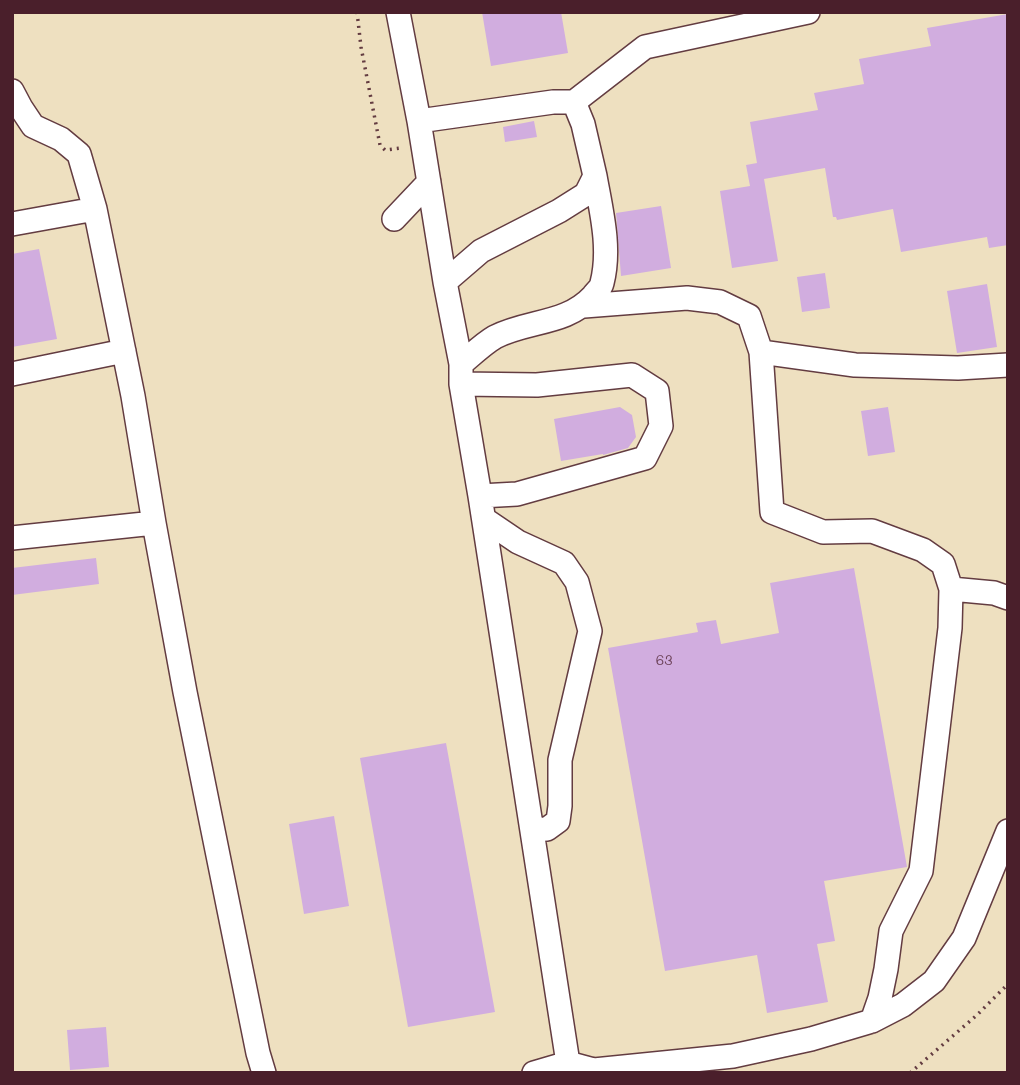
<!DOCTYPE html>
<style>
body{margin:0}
#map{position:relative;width:1020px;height:1085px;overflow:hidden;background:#eee0c0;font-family:Mali,sans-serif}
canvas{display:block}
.frame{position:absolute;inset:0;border:14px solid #4a1f2b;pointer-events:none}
</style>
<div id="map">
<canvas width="1020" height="1085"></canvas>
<div class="frame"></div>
</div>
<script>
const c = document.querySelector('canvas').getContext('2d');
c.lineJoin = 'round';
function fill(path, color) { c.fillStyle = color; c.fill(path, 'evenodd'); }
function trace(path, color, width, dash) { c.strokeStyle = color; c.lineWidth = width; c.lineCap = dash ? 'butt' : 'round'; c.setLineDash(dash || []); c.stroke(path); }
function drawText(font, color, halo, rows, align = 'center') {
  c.font = font + ' Mali,sans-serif'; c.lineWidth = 6; c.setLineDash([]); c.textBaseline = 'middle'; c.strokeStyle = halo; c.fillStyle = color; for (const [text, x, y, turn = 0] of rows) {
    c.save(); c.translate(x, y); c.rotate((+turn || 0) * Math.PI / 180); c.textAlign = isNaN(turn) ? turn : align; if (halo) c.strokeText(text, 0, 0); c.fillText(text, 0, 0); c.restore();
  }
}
fill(new Path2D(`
 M 482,12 L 561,12 L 568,53 L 491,66 Z
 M 1008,14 L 1008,245 L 989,248 L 987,237 L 901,252 L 893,209 L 837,220 L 836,217 L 833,217 L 825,168 L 764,179 L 778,261 L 732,268 L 720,191 L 750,186 L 746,165 L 757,163 L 750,122 L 818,110 L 814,93 L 864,84 L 859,59 L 931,46 L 927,28 Z
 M 534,121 L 537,137 L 505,142 L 503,127 Z
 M 661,206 L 671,268 L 621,276 L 616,213 Z
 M 39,249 L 57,339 L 12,347 L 12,254 Z
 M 825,273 L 830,308 L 802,312 L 797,277 Z
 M 987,284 L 997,347 L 957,353 L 947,291 Z
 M 620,407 L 632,415 L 636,437 L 628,448 L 603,455 L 603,454 L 561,461 L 554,419 Z
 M 888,407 L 895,452 L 868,456 L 861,411 Z
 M 96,558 L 99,584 L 12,595 L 12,568 Z
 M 854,568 L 907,867 L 824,881 L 835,941 L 817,944 L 828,1002 L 767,1013 L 757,955 L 665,971 L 608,648 L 698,632 L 696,623 L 716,620 L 721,644 L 779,633 L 770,583 Z
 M 446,743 L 495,1012 L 408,1027 L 360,758 Z
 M 334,816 L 349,906 L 304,914 L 289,824 Z
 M 106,1027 L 109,1067 L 70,1070 L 67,1030 Z`), '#d1addf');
const minor = new Path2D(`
 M 398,12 L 419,121 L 445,282
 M 12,91 L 21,108 L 33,126 L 61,139 L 79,154 L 95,209 L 133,396 L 154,523 L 185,692 L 258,1053 L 264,1073
 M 574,102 L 645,47 L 808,12
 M 419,121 L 553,102 L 574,102 L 583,124 L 595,176 L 586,194 L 559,211 L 481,251 L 445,282 L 461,364 L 461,384 L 480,496 L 568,1063 L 571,1073
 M 394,219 L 429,182
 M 12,224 L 95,209
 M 584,306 L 687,298 L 720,302 L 749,316 L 761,352 L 772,512 L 823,532 L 872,531 L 923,550 L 943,564 L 951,589 L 950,628 L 921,871 L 891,931 L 886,969 L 880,998 L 872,1021
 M 761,352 L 855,365 L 958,368 L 1008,365
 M 461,364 C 472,355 483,344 495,337 C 528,320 566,325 593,296 C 597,291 601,288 602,283 C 611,248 601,210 595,176
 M 12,374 L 124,351
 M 461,384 L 537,385 L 632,375 L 657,391 L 661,426 L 645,458 L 517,494 L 480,496
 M 484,519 L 518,542 L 564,563 L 577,582 L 590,631 L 560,760 L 560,806 L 558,821 L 547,829 L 532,830
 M 12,538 L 154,523
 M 951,589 L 994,593 L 1008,598
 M 534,1073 L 568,1063 L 594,1070 L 733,1056 L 811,1039 L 872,1021 L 903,1005 L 934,981 L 964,938 L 1008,831`);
trace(minor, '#633c41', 26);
trace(new Path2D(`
 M 357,12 L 361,47 L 380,145 L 385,150 L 401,148
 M 910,1073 L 977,1015 L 1008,984`), '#633c41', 3.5, [2, 5]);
trace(minor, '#fff', 23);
drawText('14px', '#6c4258', null, [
 ["63",664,661]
]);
</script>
